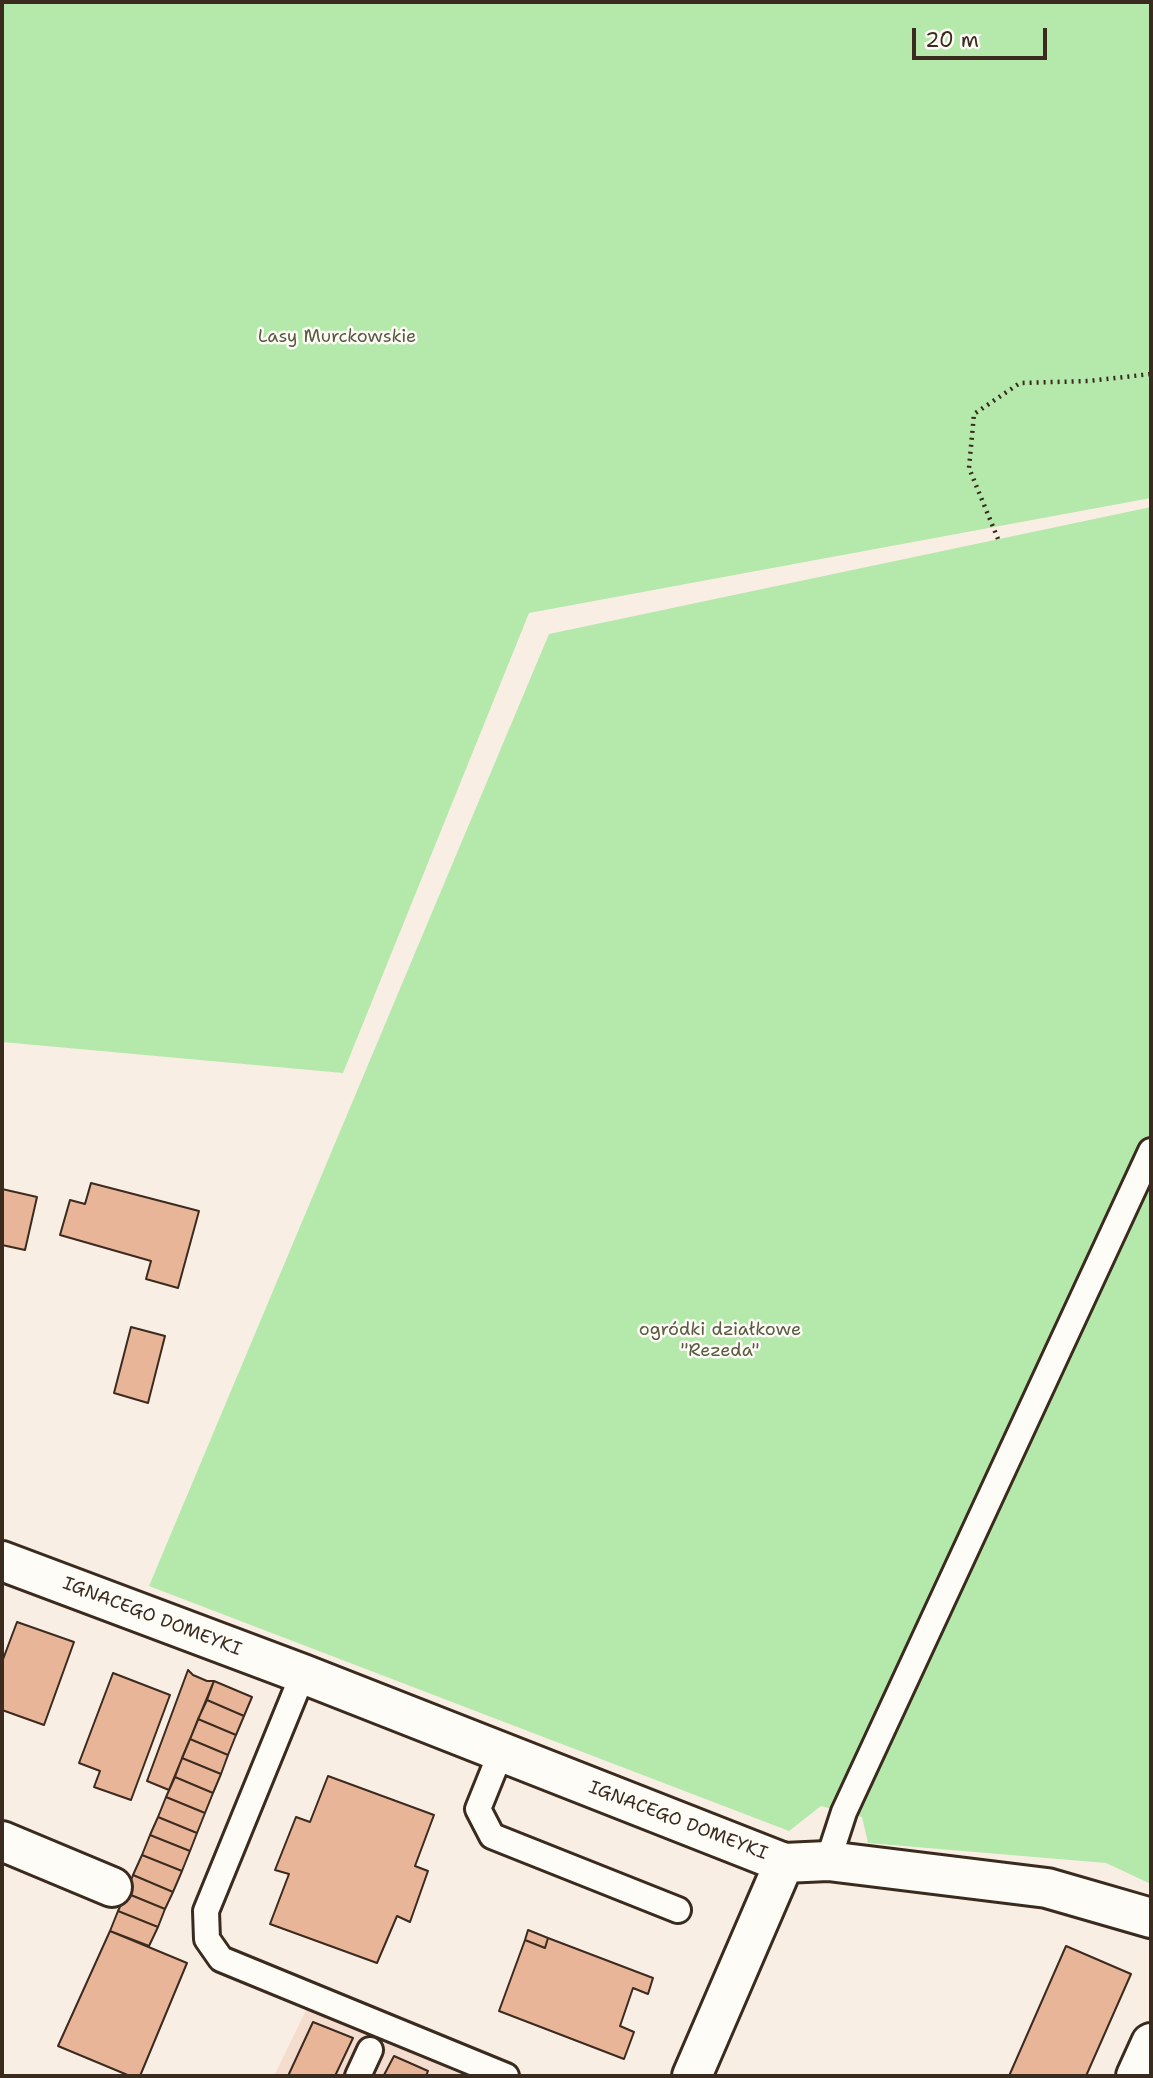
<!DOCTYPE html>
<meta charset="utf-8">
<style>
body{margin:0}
#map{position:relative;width:1153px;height:2078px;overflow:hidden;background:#f9eee4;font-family:"Shantell Sans",sans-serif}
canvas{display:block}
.frame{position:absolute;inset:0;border:4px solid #3b2a1e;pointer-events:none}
.scale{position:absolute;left:912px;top:28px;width:135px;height:32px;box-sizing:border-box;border:4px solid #3b2a1e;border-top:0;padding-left:9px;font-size:21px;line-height:24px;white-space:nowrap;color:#3b2a1e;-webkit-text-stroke:5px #fdfcf7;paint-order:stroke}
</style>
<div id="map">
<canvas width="1153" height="2078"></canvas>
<div class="frame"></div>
<div class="scale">20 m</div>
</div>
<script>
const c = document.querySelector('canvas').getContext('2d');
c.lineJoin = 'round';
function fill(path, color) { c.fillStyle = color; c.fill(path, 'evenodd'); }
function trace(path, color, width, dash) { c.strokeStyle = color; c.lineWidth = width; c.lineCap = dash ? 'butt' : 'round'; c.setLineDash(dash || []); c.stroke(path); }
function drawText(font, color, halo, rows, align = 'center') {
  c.font = font + ' "Shantell Sans",sans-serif'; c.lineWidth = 5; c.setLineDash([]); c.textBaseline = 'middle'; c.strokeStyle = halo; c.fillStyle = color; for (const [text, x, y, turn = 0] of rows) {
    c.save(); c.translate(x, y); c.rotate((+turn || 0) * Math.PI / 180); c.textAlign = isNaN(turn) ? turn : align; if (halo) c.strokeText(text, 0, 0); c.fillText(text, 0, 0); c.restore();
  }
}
fill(new Path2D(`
 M 308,2006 L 465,2076 L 274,2076 Z`), '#f4ddce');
fill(new Path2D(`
 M 2,2 L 1151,2 L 1151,498 L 529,613 L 343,1073 L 2,1042 Z
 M 1151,507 L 1151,1884 L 1106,1863 L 868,1843 L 862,1817 L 821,1806 L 789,1831 L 149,1586 L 549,634 Z`), '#b4e9ab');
const building = new Path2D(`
 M 91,1183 L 199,1211 L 178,1288 L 146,1279 L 151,1261 L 60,1235 L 70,1200 L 85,1204 Z
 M 2,1189 L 37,1197 L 25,1250 L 2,1245 Z
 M 131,1327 L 165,1336 L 148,1403 L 114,1393 Z
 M 17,1622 L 74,1642 L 44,1725 L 2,1710 L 2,1662 Z
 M 188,1670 L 193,1675 L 207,1681 L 214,1681 L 169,1790 L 147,1781 Z
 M 113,1673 L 170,1695 L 131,1800 L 94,1787 L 100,1771 L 79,1763 Z
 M 214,1681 L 252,1697 L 244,1716 L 207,1700 Z
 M 207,1700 L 244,1716 L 236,1735 L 198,1719 Z
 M 198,1719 L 236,1735 L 228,1755 L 190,1739 Z
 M 190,1739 L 228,1755 L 221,1774 L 182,1758 Z
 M 182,1758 L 221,1774 L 213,1793 L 175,1777 Z
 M 328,1776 L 434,1815 L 415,1866 L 428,1871 L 410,1922 L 397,1916 L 377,1963 L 270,1924 L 289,1874 L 275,1870 L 296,1817 L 310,1822 Z
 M 175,1777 L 213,1793 L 205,1813 L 166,1797 Z
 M 166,1797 L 205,1813 L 197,1833 L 158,1817 Z
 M 158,1817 L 197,1833 L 190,1851 L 150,1835 Z
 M 150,1835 L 190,1851 L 182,1871 L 142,1855 Z
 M 142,1855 L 182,1871 L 173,1892 L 133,1875 Z
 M 133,1875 L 173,1892 L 165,1909 L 126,1893 Z
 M 126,1893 L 165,1909 L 158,1927 L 118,1911 Z
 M 118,1911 L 158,1927 L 149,1946 L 110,1931 Z
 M 528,1930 L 548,1938 L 545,1948 L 525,1940 Z
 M 110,1931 L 187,1963 L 140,2076 L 130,2076 L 58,2046 Z
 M 548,1938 L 653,1978 L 648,1994 L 633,1988 L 620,2026 L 634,2032 L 624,2059 L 499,2011 L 525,1940 L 545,1948 Z
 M 1066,1946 L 1131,1974 L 1086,2076 L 1009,2076 Z
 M 313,2022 L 353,2038 L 335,2076 L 288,2076 Z
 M 394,2056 L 428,2071 L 426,2076 L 384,2075 Z`);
fill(building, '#e8b599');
trace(building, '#3b2a1e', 2);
const lane = new Path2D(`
 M 303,1674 L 206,1911 L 207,1939 L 221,1959 L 506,2076
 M 501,1752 L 478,1809 L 492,1836 L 678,1910
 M 828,1861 L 844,1812 L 1151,1151
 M 358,2076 L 370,2050`);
const street = new Path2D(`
 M 2,1561 L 303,1674 L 784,1863 L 828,1861 L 1047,1888 L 1151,1918
 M 2,1841 L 112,1887
 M 692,2076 L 784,1863
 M 1136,2076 L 1151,2043`);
trace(lane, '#3b2a1e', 30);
trace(street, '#3b2a1e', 44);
trace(new Path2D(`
 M 998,539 L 969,468 L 974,414 L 1020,383 L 1089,381 L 1151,374`), '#3b2a1e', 4.5, [2, 5]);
trace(lane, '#fdfcf7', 24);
trace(street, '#fdfcf7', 38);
drawText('18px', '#595a41', '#fdfcf7', [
 ["Lasy Murckowskie",337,337],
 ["ogródki działkowe",720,1330],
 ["\"Rezeda\"",720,1351]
]);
drawText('18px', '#3b2a1e', '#fdfcf7', [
 ["IGNACEGO DOMEYKI",152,1617,21],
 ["IGNACEGO DOMEYKI",678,1821,21]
]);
</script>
